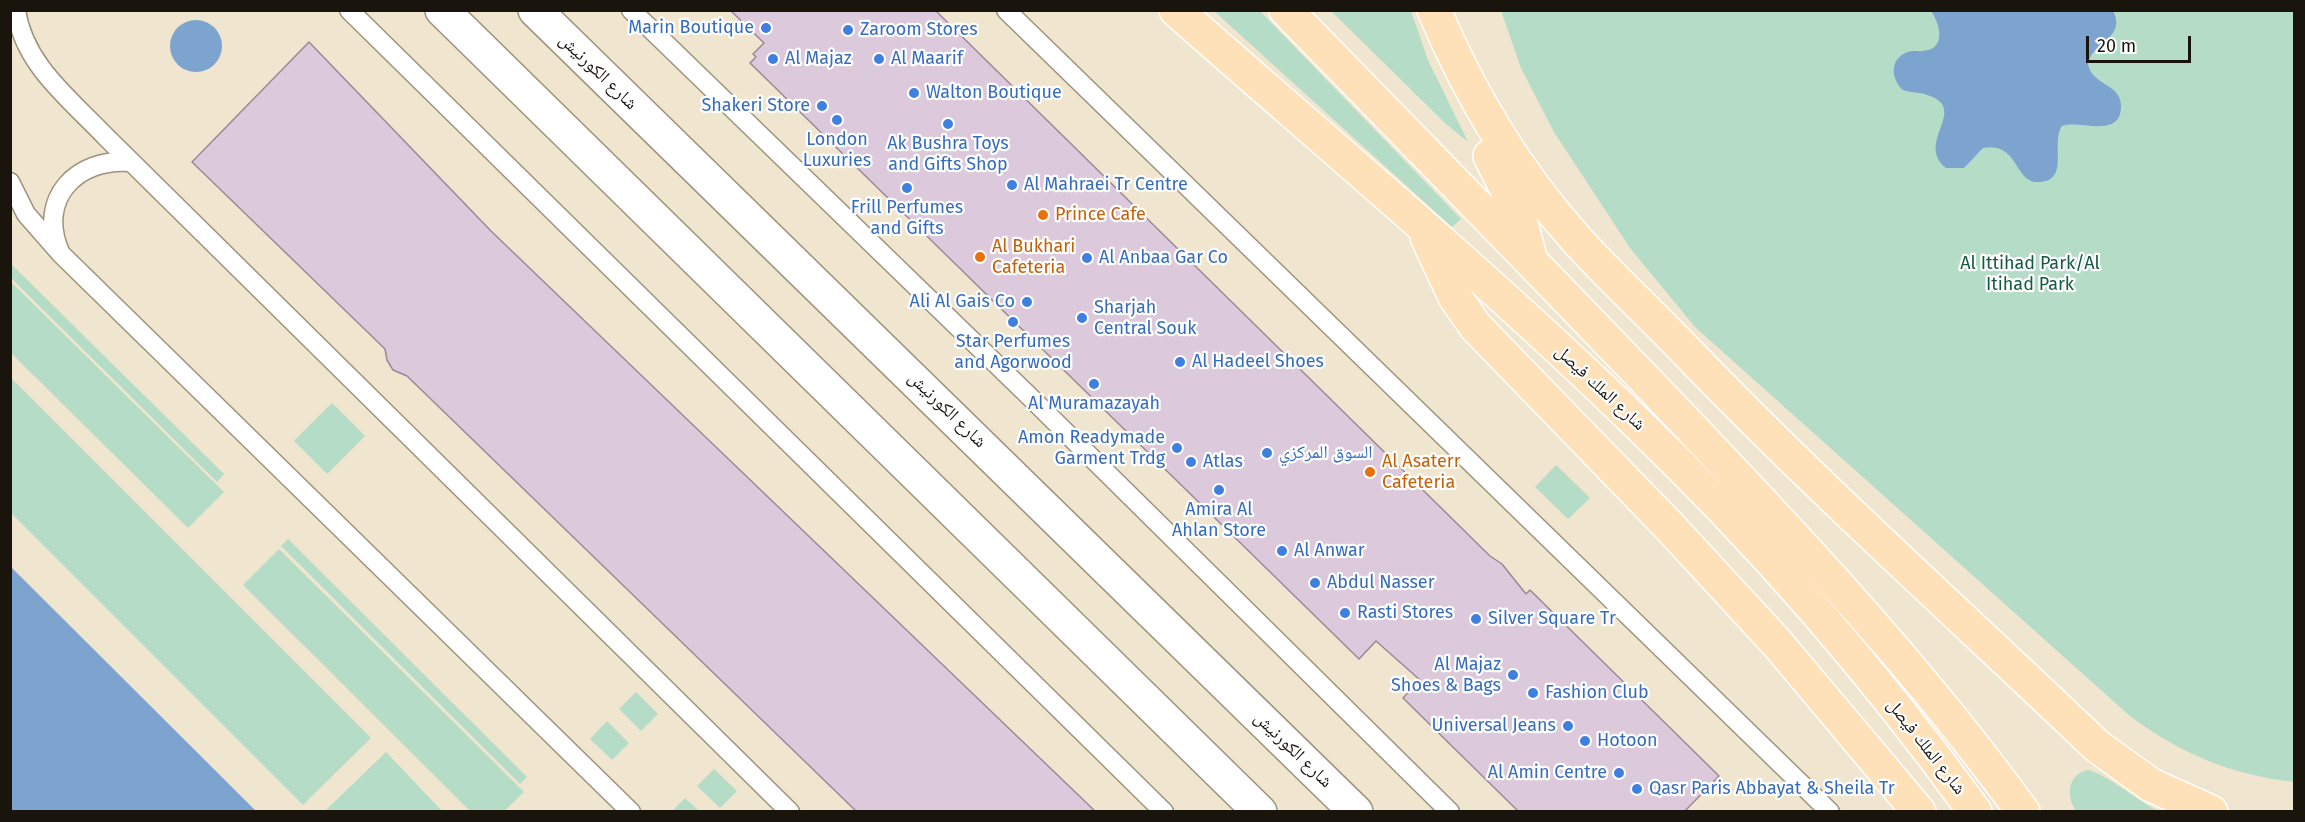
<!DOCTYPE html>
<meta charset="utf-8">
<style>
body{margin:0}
#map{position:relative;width:2305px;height:822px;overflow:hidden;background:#f0e5ce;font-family:"Fira Sans",sans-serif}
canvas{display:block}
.frame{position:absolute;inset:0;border:12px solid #19150d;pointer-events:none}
.scale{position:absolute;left:2086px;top:36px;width:105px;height:27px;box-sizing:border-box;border:3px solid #19150d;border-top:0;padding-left:8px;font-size:18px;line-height:21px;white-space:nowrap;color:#19150d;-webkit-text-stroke:4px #fff;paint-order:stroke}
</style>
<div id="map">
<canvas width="2305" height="822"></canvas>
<div class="frame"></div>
<div class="scale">20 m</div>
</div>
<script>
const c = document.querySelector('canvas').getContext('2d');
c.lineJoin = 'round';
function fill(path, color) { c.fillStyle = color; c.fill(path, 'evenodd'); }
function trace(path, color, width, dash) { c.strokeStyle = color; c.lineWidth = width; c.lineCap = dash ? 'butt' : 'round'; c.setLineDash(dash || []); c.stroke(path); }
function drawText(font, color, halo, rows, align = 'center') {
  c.font = font + ' "Fira Sans","Noto Naskh Arabic",sans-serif'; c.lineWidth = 4.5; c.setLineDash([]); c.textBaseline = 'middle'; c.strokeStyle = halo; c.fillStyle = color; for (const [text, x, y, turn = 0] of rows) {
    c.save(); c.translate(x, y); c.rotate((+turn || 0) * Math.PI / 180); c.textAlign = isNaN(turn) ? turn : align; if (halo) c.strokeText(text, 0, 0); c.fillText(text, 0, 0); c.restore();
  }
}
fill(new Path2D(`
 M 1214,11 L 1260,11 L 1461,219 L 1452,227 Z
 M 1331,11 L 1411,11 L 1428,60 L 1468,142 L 1445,123 Z
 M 1501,11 L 2294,11 L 2294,782 C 2232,775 2181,754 2130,716 L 1695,327 L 1630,248 L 1554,132 L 1521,68 Z
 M 11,264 L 224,474 L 217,482 L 11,278 Z
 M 11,282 L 224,492 L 188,528 L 11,353 Z
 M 11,378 L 371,738 L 303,805 L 11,513 Z
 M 332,403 L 365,436 L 327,474 L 294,441 Z
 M 1556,465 L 1590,498 L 1568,519 L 1535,487 Z
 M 288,539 L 527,777 L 520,784 L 281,546 Z
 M 279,549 L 524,792 L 504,811 L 470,811 L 243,585 Z
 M 636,692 L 658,714 L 641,731 L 619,709 Z
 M 607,721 L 629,743 L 612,760 L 590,739 Z
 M 386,752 L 442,811 L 325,811 Z
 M 714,769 L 737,791 L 720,808 L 697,786 Z
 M 2087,770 C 2102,771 2141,803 2158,811 L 2076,811 C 2066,796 2067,776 2087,770 Z
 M 685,798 L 699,811 L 672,811 Z`), '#b5dcc6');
fill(new Path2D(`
 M 1931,11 L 2113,11 C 2127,38 2092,42 2088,64 C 2092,86 2121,83 2121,106 C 2121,140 2079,119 2062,126 C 2050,143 2071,182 2038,182 C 2014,183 2019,141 1983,148 L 1964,168 L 1946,168 C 1915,143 1968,110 1930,96 C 1922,92 1912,93 1903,90 C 1890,78 1890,58 1908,52 C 1914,50 1917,52 1923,51 C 1947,49 1940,24 1931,11 Z
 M170 46a26 26 0 1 1 52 0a26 26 0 1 1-52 0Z
 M 10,566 L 256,811 L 11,811 Z`), '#7ca4ce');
const building = new Path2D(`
 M 730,10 L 935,10 L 1490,556 L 1502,564 L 1526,594 L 1530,590 L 1719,776 L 1684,812 L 1519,812 L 1403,698 L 1420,680 L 1376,641 L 1359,659 L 750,63 L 756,57 L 753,54 L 764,43 Z
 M 309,42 L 491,231 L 1096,812 L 857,812 L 407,376 L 393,370 L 387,360 L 385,349 L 192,162 Z`);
fill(building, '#dcc9dc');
trace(building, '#9a8899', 1.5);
const service = new Path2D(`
 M 16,10 C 24,65 70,99 106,137 L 790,812
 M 349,10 L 1164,812
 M 631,10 L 1027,394 L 1450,812
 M 1006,10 L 1830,812
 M 10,182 L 26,214 L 61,254 L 631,812
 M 60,252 C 37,199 76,158 130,162`);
const secondary = new Path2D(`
 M 442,10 L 1260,812
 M 535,10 L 1356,812`);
const primary = new Path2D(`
 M 1176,10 C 1330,146 1488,278 1635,421 C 1759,540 1874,672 1975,812
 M 1286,10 C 1418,145 1549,279 1679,415 C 1800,542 1919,669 2023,812
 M 1434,10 C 1469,93 1517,173 1576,239 C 1612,279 1652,315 1689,354 C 1820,490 1961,616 2097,746 L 2151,785 L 2211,812
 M 1490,156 L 1518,211 L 1530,258
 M 1427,237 L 1455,297 L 1476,327 L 1669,526 L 1777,643 L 1919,812`);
trace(service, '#9d937d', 21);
trace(secondary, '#9d937d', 36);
trace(primary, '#fff', 36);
trace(service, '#fff', 18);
trace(secondary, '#fff', 33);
trace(primary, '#fee1b8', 33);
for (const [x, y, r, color] of [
 [766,28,6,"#3f7fe0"],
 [848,30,6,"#3f7fe0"],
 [773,59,6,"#3f7fe0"],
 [879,59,6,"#3f7fe0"],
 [914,93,6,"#3f7fe0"],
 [822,106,6,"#3f7fe0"],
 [837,120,6,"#3f7fe0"],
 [948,124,6,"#3f7fe0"],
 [1012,185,6,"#3f7fe0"],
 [907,188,6,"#3f7fe0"],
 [1043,215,6,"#e8710a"],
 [980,257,6,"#e8710a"],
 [1087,258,6,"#3f7fe0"],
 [1027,302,6,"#3f7fe0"],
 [1082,318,6,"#3f7fe0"],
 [1013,322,6,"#3f7fe0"],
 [1180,362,6,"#3f7fe0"],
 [1094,384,6,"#3f7fe0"],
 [1177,448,6,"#3f7fe0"],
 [1267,453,6,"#3f7fe0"],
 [1191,462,6,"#3f7fe0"],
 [1370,472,6,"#e8710a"],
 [1219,490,6,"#3f7fe0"],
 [1282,551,6,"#3f7fe0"],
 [1315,583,6,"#3f7fe0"],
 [1345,613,6,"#3f7fe0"],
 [1476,619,6,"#3f7fe0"],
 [1513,675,6,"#3f7fe0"],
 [1533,693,6,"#3f7fe0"],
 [1568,726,6,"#3f7fe0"],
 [1585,741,6,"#3f7fe0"],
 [1619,773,6,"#3f7fe0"],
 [1637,789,6,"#3f7fe0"]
]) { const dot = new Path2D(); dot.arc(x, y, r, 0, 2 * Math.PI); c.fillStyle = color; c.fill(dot); trace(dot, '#fff', 2); }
drawText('18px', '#366cbe', '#fff', [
 ["Marin Boutique",754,28,"right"],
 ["Zaroom Stores",860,30],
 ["Al Majaz",785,59],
 ["Al Maarif",891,59],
 ["Walton Boutique",926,93],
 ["Shakeri Store",810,106,"right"],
 ["London",837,140,"center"],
 ["Luxuries",837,161,"center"],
 ["Ak Bushra Toys",948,144,"center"],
 ["and Gifts Shop",948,165,"center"],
 ["Al Mahraei Tr Centre",1024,185],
 ["Frill Perfumes",907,208,"center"],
 ["and Gifts",907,229,"center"],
 ["Al Anbaa Gar Co",1099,258],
 ["Ali Al Gais Co",1015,302,"right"],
 ["Sharjah",1094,308],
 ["Central Souk",1094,329],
 ["Star Perfumes",1013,342,"center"],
 ["and Agorwood",1013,363,"center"],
 ["Al Hadeel Shoes",1192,362],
 ["Al Muramazayah",1094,404,"center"],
 ["Amon Readymade",1165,438,"right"],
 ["Garment Trdg",1165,459,"right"],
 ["السوق المركزي",1279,453],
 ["Atlas",1203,462],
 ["Amira Al",1219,510,"center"],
 ["Ahlan Store",1219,531,"center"],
 ["Al Anwar",1294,551],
 ["Abdul Nasser",1327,583],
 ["Rasti Stores",1357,613],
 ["Silver Square Tr",1488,619],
 ["Al Majaz",1501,665,"right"],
 ["Shoes & Bags",1501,686,"right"],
 ["Fashion Club",1545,693],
 ["Universal Jeans",1556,726,"right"],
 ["Hotoon",1597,741],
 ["Al Amin Centre",1607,773,"right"],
 ["Qasr Paris Abbayat & Sheila Tr",1649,789]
], 'left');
drawText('18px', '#19150d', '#fff', [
 ["شارع الكورنيش",598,72,44],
 ["شارع الملك فيصل",1600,388,43],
 ["شارع الكورنيش",947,410,44],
 ["شارع الملك فيصل",1926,747,52],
 ["شارع الكورنيش",1293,750,44]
]);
drawText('18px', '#c56008', '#fff', [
 ["Prince Cafe",1055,215],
 ["Al Bukhari",992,247],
 ["Cafeteria",992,268],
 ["Al Asaterr",1382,462],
 ["Cafeteria",1382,483]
], 'left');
drawText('18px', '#145b3d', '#fff', [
 ["Al Ittihad Park/Al",2030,264],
 ["Itihad Park",2030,285]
]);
</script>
